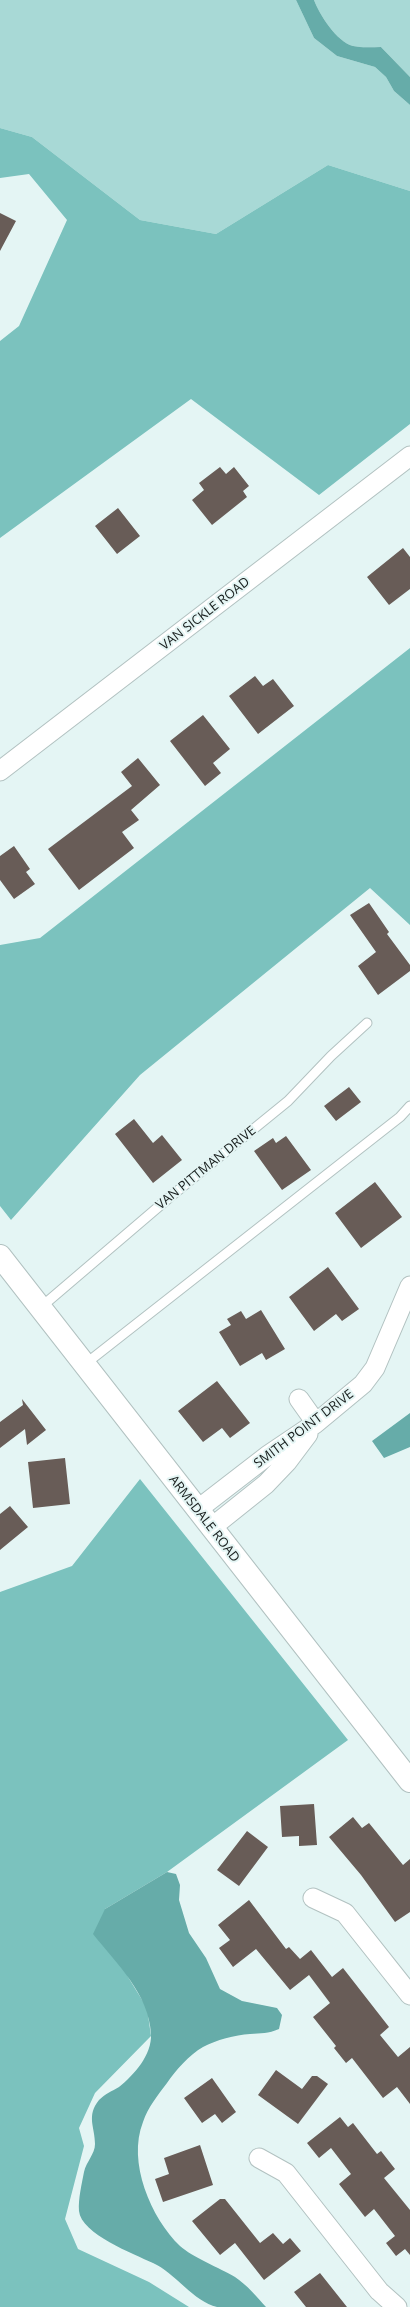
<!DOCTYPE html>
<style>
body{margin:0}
canvas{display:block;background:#e4f5f4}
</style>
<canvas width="410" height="2307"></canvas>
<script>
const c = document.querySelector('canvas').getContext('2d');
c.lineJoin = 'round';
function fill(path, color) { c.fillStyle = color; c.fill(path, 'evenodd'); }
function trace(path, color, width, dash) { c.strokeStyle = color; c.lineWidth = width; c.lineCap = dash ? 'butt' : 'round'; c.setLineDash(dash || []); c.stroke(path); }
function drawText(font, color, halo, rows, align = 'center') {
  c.font = font + ' "Open Sans",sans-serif'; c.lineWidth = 4; c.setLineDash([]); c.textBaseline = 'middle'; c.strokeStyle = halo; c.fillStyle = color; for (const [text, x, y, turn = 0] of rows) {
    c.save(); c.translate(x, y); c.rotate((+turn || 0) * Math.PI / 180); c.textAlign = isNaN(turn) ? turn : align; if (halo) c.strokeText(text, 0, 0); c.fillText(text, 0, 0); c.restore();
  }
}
fill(new Path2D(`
 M 0,0 L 296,0 L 314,38 L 337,56 L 375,67 L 386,77 L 394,91 L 410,105 L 410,191 L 328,165 L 216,234 L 140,220 L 32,137 L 0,128 Z
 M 314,0 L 410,0 L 410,77 L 381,47 C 372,47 362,48 353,46 C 337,42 319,14 314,0 Z`), '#a8d9d6');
fill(new Path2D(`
 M 0,128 L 32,137 L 140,220 L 216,234 L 328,165 L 410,191 L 410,424 L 319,495 L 191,399 L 0,538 L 0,341 L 19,326 L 67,220 L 29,174 L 0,178 Z
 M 410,648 L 410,925 L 370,888 L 140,1075 L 11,1220 L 0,1206 L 0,945 L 40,938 Z
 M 140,1479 L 348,1740 L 167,1872 L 105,1909 L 128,1977 L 147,2008 L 151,2036 L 95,2093 L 79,2128 L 84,2146 L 65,2219 L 78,2249 L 149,2282 L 189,2307 L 0,2307 L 0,1592 L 72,1566 Z`), '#7bc2be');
fill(new Path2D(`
 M 296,0 L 314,0 C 319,14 337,42 353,46 C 362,48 372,47 381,47 L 410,77 L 410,105 L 394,91 L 386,77 L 375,67 L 337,56 L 314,38 Z
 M 410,1413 L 410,1447 L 384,1458 L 372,1441 Z
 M 167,1872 L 176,1874 L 180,1885 L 179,1900 L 189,1933 L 206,1958 L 220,1989 L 242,2001 L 277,2008 L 282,2015 L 279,2029 C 268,2034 261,2033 250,2034 C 235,2035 216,2040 203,2047 C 189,2055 176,2070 167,2083 C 158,2095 148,2107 143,2122 C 127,2162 151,2218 180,2246 C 192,2257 220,2268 235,2277 C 247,2285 257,2297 266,2307 C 251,2307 232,2307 217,2307 C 194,2302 174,2272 153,2263 C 134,2254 81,2234 79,2211 C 78,2199 82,2183 84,2172 C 86,2162 95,2154 95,2144 C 95,2127 86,2116 99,2100 C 105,2094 112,2091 119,2087 C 134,2075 152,2055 151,2034 C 149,1994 117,1964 93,1934 L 105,1909 Z`), '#66aca9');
fill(new Path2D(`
 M 0,213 L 16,221 L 0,251 Z
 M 220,467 L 226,474 L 234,467 L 249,486 L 243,491 L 247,497 L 212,525 L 192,500 L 204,490 L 199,483 Z
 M 118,508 L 140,536 L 117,554 L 95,526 Z
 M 403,548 L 410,557 L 410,589 L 389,605 L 367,577 Z
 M 255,676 L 263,686 L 273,679 L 294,706 L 258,734 L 229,696 Z
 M 203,715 L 230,749 L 213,763 L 221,773 L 205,786 L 170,741 Z
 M 138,758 L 160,785 L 131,810 L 139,820 L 122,832 L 134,848 L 79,890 L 48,849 L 132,786 L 121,772 Z
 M 14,846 L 30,869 L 26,872 L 35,884 L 14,899 L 0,880 L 0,856 Z
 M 369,903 L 389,932 L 387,934 L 410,965 L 410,971 L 378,995 L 358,966 L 376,952 L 350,915 Z
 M 349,1087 L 361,1102 L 336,1121 L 324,1106 Z
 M 134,1119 L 153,1143 L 162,1135 L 182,1160 L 153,1183 L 115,1134 Z
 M 286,1136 L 311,1170 L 282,1190 L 254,1151 L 273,1138 L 276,1143 Z
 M 375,1182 L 402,1217 L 361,1248 L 335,1213 Z
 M 328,1267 L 359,1309 L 342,1321 L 336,1314 L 314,1331 L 289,1297 Z
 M 261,1310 L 285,1349 L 266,1360 L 262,1353 L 240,1366 L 219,1332 L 231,1325 L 227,1319 L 241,1311 L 246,1319 Z
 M 217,1381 L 250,1423 L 230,1438 L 222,1428 L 203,1442 L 178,1411 Z
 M 22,1399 L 46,1430 L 27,1445 L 25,1429 L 0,1448 L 0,1422 L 23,1405 Z
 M 65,1458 L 70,1504 L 33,1508 L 28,1462 Z
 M 10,1506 L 28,1527 L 0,1550 L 0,1514 Z
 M 314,1804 L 317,1845 L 299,1846 L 299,1836 L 282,1837 L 280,1806 Z
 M 353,1817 L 362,1828 L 369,1823 L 403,1865 L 410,1859 L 410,1912 L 395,1922 L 361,1875 L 329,1837 Z
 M 247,1831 L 268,1847 L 239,1886 L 217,1870 Z
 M 249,1900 L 286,1949 L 289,1947 L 300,1959 L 311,1950 L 332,1977 L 343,1968 L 389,2027 L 380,2035 L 398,2057 L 410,2047 L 410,2104 L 397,2087 L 383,2098 L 352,2058 L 346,2063 L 334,2048 L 336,2046 L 313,2017 L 330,2003 L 309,1975 L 290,1990 L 256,1949 L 233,1967 L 219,1948 L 230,1940 L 218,1925 Z
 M 276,2070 L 302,2089 L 312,2076 L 317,2076 L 328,2084 L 298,2124 L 258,2095 Z
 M 212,2078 L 236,2112 L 222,2123 L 215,2114 L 202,2123 L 184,2098 Z
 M 340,2117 L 348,2127 L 353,2123 L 377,2154 L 381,2151 L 395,2169 L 384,2178 L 410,2210 L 410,2255 L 405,2249 L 396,2256 L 386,2243 L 395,2236 L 374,2209 L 365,2217 L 339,2184 L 351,2174 L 331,2148 L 319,2158 L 307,2143 Z
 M 200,2145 L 213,2185 L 163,2202 L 155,2179 L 169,2174 L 164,2158 Z
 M 220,2199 L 225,2199 L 260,2243 L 273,2233 L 283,2244 L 290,2238 L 301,2251 L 264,2280 L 235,2243 L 220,2255 L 192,2221 Z
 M 320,2273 L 347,2307 L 306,2307 L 294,2292 Z`), '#685c57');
const lane = new Path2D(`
 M 40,1308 L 170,1197 L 288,1101 L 331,1056 L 367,1023
 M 84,1365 L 400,1117 L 410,1106`);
const street = new Path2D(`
 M 0,771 L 410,456
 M 299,1399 L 316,1423
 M 197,1510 L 267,1456 L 316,1423 L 363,1384 L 375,1368 L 410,1286
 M 211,1528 L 266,1484 L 287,1462 L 308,1434
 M 313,1898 L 345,1913 L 410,1995
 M 259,2158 L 286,2173 L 379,2291 L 397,2307`);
const secondary = new Path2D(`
 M 0,1256 L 410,1781`);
trace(lane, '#b2c2c1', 11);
trace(street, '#b2c2c1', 21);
trace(secondary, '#b2c2c1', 24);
trace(lane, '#fff', 9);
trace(street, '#fff', 19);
trace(secondary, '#fff', 22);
drawText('13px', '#181e1d', '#e4f5f4', [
 ["VAN SICKLE ROAD",205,614,-38],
 ["VAN PITTMAN DRIVE",206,1168,-39],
 ["SMITH POINT DRIVE",304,1429,-37],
 ["ARMSDALE ROAD",204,1519,52]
]);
</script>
